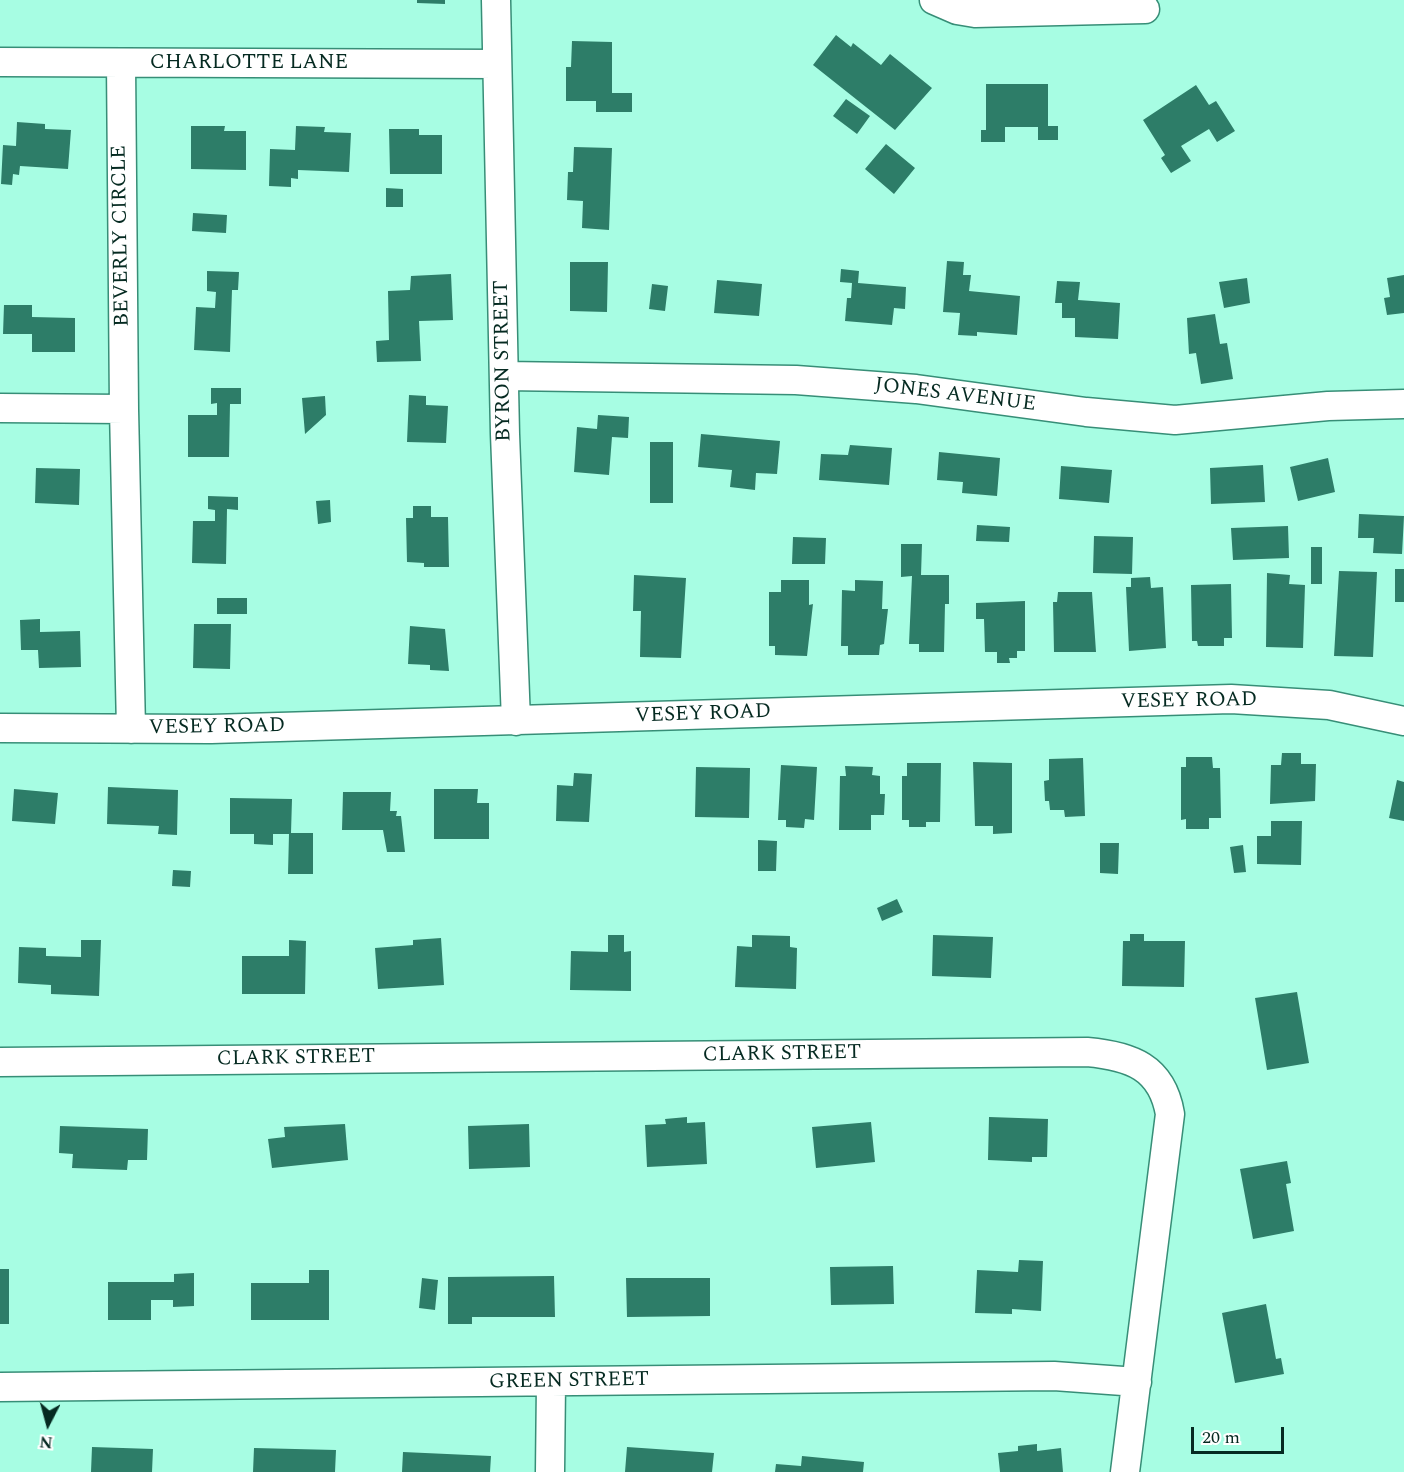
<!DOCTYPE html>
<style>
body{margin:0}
#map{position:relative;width:1404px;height:1472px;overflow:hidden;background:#a7fde3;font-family:Spectral,serif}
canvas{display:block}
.north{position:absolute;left:18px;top:1394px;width:60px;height:60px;-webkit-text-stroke:4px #fff;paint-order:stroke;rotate:186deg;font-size:16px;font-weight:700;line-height:24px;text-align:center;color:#052a21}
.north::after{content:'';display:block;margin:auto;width:21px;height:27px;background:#052a21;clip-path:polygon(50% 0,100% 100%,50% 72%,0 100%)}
.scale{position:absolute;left:1191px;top:1427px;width:93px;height:27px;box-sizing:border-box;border:3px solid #052a21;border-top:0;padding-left:8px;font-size:18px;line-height:21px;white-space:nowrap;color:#052a21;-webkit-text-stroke:4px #fff;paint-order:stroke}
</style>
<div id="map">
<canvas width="1404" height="1472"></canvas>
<div class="north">N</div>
<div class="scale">20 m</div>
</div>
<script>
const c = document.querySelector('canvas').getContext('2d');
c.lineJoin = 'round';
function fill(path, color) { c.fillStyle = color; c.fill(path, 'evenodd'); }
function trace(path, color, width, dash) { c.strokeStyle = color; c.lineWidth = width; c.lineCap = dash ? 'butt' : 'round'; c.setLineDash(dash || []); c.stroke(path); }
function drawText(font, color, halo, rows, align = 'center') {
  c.font = font + ' Spectral,serif'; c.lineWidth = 4.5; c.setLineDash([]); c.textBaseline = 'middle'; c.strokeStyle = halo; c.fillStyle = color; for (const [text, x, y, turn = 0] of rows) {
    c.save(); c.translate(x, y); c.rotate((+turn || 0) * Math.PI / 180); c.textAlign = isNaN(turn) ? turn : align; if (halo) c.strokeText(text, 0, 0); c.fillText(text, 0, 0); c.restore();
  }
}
fill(new Path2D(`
 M 417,0 L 445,0 L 445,4 L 417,3 Z
 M 836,35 L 851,47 L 853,43 L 881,65 L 890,54 L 932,88 L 895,130 L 813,65 Z
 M 572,41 L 612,42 L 612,93 L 632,93 L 632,112 L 596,112 L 596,101 L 566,101 L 566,67 L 571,67 Z
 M 986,84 L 1048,84 L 1048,126 L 1058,126 L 1058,140 L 1038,140 L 1038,127 L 1005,127 L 1005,142 L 981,142 L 981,130 L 986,130 Z
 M 1196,85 L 1209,105 L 1216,101 L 1235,131 L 1217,142 L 1209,129 L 1181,146 L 1191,161 L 1171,173 L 1161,158 L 1165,155 L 1143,120 Z
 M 846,99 L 870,116 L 857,134 L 833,116 Z
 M 17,122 L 45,124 L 45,129 L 71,130 L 68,169 L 20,166 L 19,175 L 13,174 L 12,185 L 1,184 L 3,145 L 16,146 Z
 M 191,126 L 225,126 L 224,131 L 246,131 L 246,170 L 191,169 Z
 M 296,126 L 325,127 L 324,132 L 351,133 L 349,172 L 298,170 L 298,179 L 291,178 L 291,187 L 269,186 L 270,149 L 295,150 Z
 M 389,129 L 419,129 L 419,135 L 442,135 L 442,174 L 390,174 Z
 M 886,144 L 915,168 L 894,194 L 865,169 Z
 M 574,147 L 612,148 L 609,230 L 582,228 L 583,201 L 567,200 L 568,172 L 573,172 Z
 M 386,188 L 403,189 L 403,207 L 386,207 Z
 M 193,213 L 227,215 L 226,233 L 192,231 Z
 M 947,261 L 964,262 L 963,275 L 971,275 L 969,291 L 1020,296 L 1017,335 L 977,332 L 977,336 L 958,335 L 960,313 L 943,312 Z
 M 570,262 L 608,262 L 607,312 L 570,311 Z
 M 841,269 L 859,271 L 858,283 L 906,287 L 905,309 L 894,308 L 892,325 L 845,321 L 847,298 L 851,298 L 852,283 L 840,282 Z
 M 207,271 L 239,272 L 238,290 L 232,290 L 230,352 L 194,350 L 196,307 L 215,308 L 216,292 L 207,291 Z
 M 451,274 L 453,320 L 419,321 L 421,361 L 377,362 L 376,341 L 389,340 L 388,291 L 410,290 L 411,276 Z
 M 1404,275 L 1404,313 L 1387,315 L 1384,298 L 1390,297 L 1387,278 Z
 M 1247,278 L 1250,303 L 1224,308 L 1219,282 Z
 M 717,280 L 762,284 L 759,316 L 714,313 Z
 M 1057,281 L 1080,282 L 1078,300 L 1120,303 L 1118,339 L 1075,337 L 1075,318 L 1062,318 L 1062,303 L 1055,303 Z
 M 652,284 L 668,286 L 665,311 L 649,309 Z
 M 4,305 L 32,305 L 32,317 L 75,318 L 75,352 L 32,352 L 32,334 L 3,334 Z
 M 1215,314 L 1220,344 L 1227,343 L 1233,379 L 1201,384 L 1196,353 L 1189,354 L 1187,318 Z
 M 211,388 L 241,388 L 241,404 L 230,404 L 229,457 L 188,457 L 188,415 L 217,415 L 217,403 L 211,404 Z
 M 409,395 L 426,396 L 426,405 L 448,406 L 446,443 L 407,442 Z
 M 325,396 L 326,415 L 305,434 L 302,398 Z
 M 598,415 L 629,417 L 628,438 L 612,437 L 609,475 L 574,472 L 577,427 L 597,429 Z
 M 701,434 L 780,441 L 777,474 L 756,473 L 755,490 L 730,487 L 732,470 L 698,467 Z
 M 650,442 L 673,442 L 673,503 L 650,503 Z
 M 850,445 L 892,448 L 889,485 L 819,480 L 821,454 L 848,455 Z
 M 939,452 L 1000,458 L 997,496 L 962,493 L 963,482 L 937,480 Z
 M 1328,458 L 1335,492 L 1298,501 L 1290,467 Z
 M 1263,465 L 1265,502 L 1211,504 L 1210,468 Z
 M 1061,466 L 1112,470 L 1109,503 L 1059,499 Z
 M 36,468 L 80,469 L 79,505 L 35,503 Z
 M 208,496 L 238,497 L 238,510 L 227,509 L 226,564 L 192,563 L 193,521 L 215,521 L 215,510 L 208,509 Z
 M 330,500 L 331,522 L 318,524 L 316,501 Z
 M 413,506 L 431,506 L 431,517 L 448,517 L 449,567 L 424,567 L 424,563 L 407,562 L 406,518 L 413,518 Z
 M 1359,514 L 1404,516 L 1402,554 L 1373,553 L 1374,538 L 1358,538 Z
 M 977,525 L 1010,527 L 1009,542 L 976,541 Z
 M 1288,526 L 1289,558 L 1233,560 L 1231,528 Z
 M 1094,536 L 1133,537 L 1132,574 L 1093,573 Z
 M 793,537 L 826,538 L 825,564 L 792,564 Z
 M 901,544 L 922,544 L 921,575 L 949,575 L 949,604 L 945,604 L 944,652 L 919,652 L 919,644 L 909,644 L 912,576 L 901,577 Z
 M 1311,547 L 1322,547 L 1322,584 L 1311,584 Z
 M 1395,569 L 1404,569 L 1404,602 L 1395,602 Z
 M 1339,571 L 1377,572 L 1373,657 L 1334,656 Z
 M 1267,573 L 1290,575 L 1289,584 L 1305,585 L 1303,648 L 1266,647 Z
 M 634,575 L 686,578 L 681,658 L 640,657 L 641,611 L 633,611 Z
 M 1150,577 L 1151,588 L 1163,587 L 1166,648 L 1129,651 L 1126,587 L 1131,587 L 1131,578 Z
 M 781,580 L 809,580 L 809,605 L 813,604 L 807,656 L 775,655 L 775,646 L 769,646 L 769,592 L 781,592 Z
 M 855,580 L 883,581 L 882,609 L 888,609 L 884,644 L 880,645 L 879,655 L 848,655 L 848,646 L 841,646 L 842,590 L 855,591 Z
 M 1231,584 L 1232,638 L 1224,638 L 1224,646 L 1198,646 L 1197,641 L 1192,641 L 1191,585 Z
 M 1058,592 L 1092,592 L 1096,652 L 1054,652 L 1053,602 L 1057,602 Z
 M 217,598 L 247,598 L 247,614 L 217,614 Z
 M 1025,601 L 1025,651 L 1017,651 L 1017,658 L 1009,658 L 1010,663 L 997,663 L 997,652 L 985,652 L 984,619 L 976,619 L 976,603 Z
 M 40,619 L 40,632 L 80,631 L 81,667 L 39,668 L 38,650 L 21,650 L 20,620 Z
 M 194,624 L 231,624 L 230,669 L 193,668 Z
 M 410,626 L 445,629 L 449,671 L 430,670 L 430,665 L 408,664 Z
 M 1282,753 L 1301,753 L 1301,764 L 1316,764 L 1315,801 L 1270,804 L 1271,765 L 1281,765 Z
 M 1186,757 L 1212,757 L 1213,768 L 1220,768 L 1221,818 L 1209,818 L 1209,829 L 1186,829 L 1186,819 L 1181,820 L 1181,767 L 1186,767 Z
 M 1083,758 L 1085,816 L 1065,817 L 1064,810 L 1050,810 L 1049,801 L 1045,801 L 1044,781 L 1049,780 L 1049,759 Z
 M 973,762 L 1012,763 L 1012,833 L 993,834 L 993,826 L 975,826 Z
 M 907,763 L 941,763 L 940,822 L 926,822 L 926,827 L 909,827 L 909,820 L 902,820 L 902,776 L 907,776 Z
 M 781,765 L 817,767 L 814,820 L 805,819 L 804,828 L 786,827 L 786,820 L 778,820 Z
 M 845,766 L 873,767 L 872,775 L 880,776 L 880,794 L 885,794 L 884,815 L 871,815 L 871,830 L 839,830 L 840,776 L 846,776 Z
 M 696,767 L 750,768 L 749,818 L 695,817 Z
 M 574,773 L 592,774 L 589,822 L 556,821 L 557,785 L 573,786 Z
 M 1397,780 L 1404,782 L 1404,821 L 1389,818 Z
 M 108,787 L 178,790 L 177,835 L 158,834 L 159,826 L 107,824 Z
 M 14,789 L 58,793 L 55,824 L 12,821 Z
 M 434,789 L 478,789 L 477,803 L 489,803 L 489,839 L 434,839 Z
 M 343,792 L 391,792 L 390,811 L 397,811 L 396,816 L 401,816 L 405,852 L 387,852 L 383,830 L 342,830 Z
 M 230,798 L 292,799 L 291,833 L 313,833 L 313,874 L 288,874 L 289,834 L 273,834 L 273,845 L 254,844 L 254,834 L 230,834 Z
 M 1271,821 L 1302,821 L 1301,865 L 1257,864 L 1257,836 L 1271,836 Z
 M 758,840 L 777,841 L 776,871 L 758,871 Z
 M 1100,843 L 1119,843 L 1118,874 L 1100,873 Z
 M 1243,845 L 1246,872 L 1234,873 L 1230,847 Z
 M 173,870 L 191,871 L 190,887 L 172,886 Z
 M 897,899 L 903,912 L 882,921 L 877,908 Z
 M 1130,934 L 1144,934 L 1144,941 L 1185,941 L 1184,987 L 1122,986 L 1123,941 L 1130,941 Z
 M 608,935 L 624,935 L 624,952 L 631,951 L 631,991 L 570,990 L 571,951 L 608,952 Z
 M 752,935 L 790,936 L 790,947 L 797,948 L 796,989 L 735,987 L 737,946 L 752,947 Z
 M 933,935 L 993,937 L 991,978 L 932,976 Z
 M 441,938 L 444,985 L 378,989 L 375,948 L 413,945 L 413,940 Z
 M 81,940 L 101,940 L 99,996 L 51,994 L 51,985 L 18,983 L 19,947 L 46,948 L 46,956 L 81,957 Z
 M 289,940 L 306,941 L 305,994 L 242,994 L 242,956 L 289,956 Z
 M 1297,992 L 1309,1063 L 1267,1070 L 1255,998 Z
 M 687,1117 L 687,1123 L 705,1122 L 707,1164 L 647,1167 L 645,1125 L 666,1124 L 665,1119 Z
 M 989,1117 L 1048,1119 L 1047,1157 L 1032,1157 L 1032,1162 L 988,1160 Z
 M 871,1122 L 875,1162 L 816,1168 L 812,1127 Z
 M 345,1124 L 348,1160 L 272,1168 L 268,1139 L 285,1137 L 284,1127 Z
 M 529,1124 L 530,1167 L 469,1169 L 468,1126 Z
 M 60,1126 L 148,1129 L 147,1160 L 128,1160 L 127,1170 L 72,1168 L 73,1154 L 59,1153 Z
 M 1287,1161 L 1291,1183 L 1286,1184 L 1294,1231 L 1253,1239 L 1240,1169 Z
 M 1019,1260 L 1043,1261 L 1041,1311 L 1012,1309 L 1012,1314 L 975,1313 L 977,1270 L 1018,1272 Z
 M 893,1266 L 894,1304 L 831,1305 L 830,1267 Z
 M 0,1269 L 9,1269 L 9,1324 L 0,1324 Z
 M 309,1270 L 329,1270 L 329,1320 L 251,1320 L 251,1283 L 309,1283 Z
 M 194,1273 L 194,1306 L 173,1307 L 173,1300 L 151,1300 L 151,1320 L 108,1320 L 108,1282 L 174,1282 L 174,1274 Z
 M 554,1276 L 555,1317 L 472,1317 L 472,1324 L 448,1324 L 448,1277 Z
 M 422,1278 L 438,1280 L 435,1310 L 419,1308 Z
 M 626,1278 L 710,1278 L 710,1316 L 627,1317 Z
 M 1266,1304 L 1276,1359 L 1281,1358 L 1284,1374 L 1235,1383 L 1222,1313 Z
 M 1037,1444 L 1037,1451 L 1061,1448 L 1063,1472 L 1000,1472 L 998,1453 L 1018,1451 L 1018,1446 Z
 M 92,1447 L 153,1449 L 152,1472 L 91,1472 Z
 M 627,1447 L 714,1453 L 712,1472 L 625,1472 Z
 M 254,1448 L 336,1450 L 335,1472 L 253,1472 Z
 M 403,1452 L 491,1456 L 490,1472 L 402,1472 Z
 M 802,1456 L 864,1462 L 863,1472 L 775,1472 L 776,1464 L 801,1466 Z`), '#2d7d68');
const street = new Path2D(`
 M 496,0 L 505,434 L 516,721
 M 934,0 L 957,10 L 975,13 L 1145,9
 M 0,62 L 497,64
 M 121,63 L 124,409 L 131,729
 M 504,376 L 796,380 L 916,389 L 1086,412 L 1175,420 L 1328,406 L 1404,404
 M 0,408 L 124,409
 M 0,728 L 211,729 L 1231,699 L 1329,705 L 1404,721
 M 0,1062 L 1087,1052 C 1131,1056 1162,1067 1170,1114 L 1125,1472
 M 0,1387 L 1054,1376 L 1137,1382
 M 550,1472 L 551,1383`);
trace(street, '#378e77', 31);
trace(street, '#fff', 28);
drawText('21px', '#052a21', '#fff', [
 ["CHARLOTTE LANE",249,64],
 ["BEVERLY CIRCLE",122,236,-91],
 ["BYRON STREET",504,361,-91],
 ["JONES AVENUE",955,396,7],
 ["VESEY ROAD",1189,702,-1],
 ["VESEY ROAD",703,715,-2],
 ["VESEY ROAD",217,728,-1],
 ["CLARK STREET",782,1055,-1],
 ["CLARK STREET",296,1059,-1],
 ["GREEN STREET",569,1382,-1]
]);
</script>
